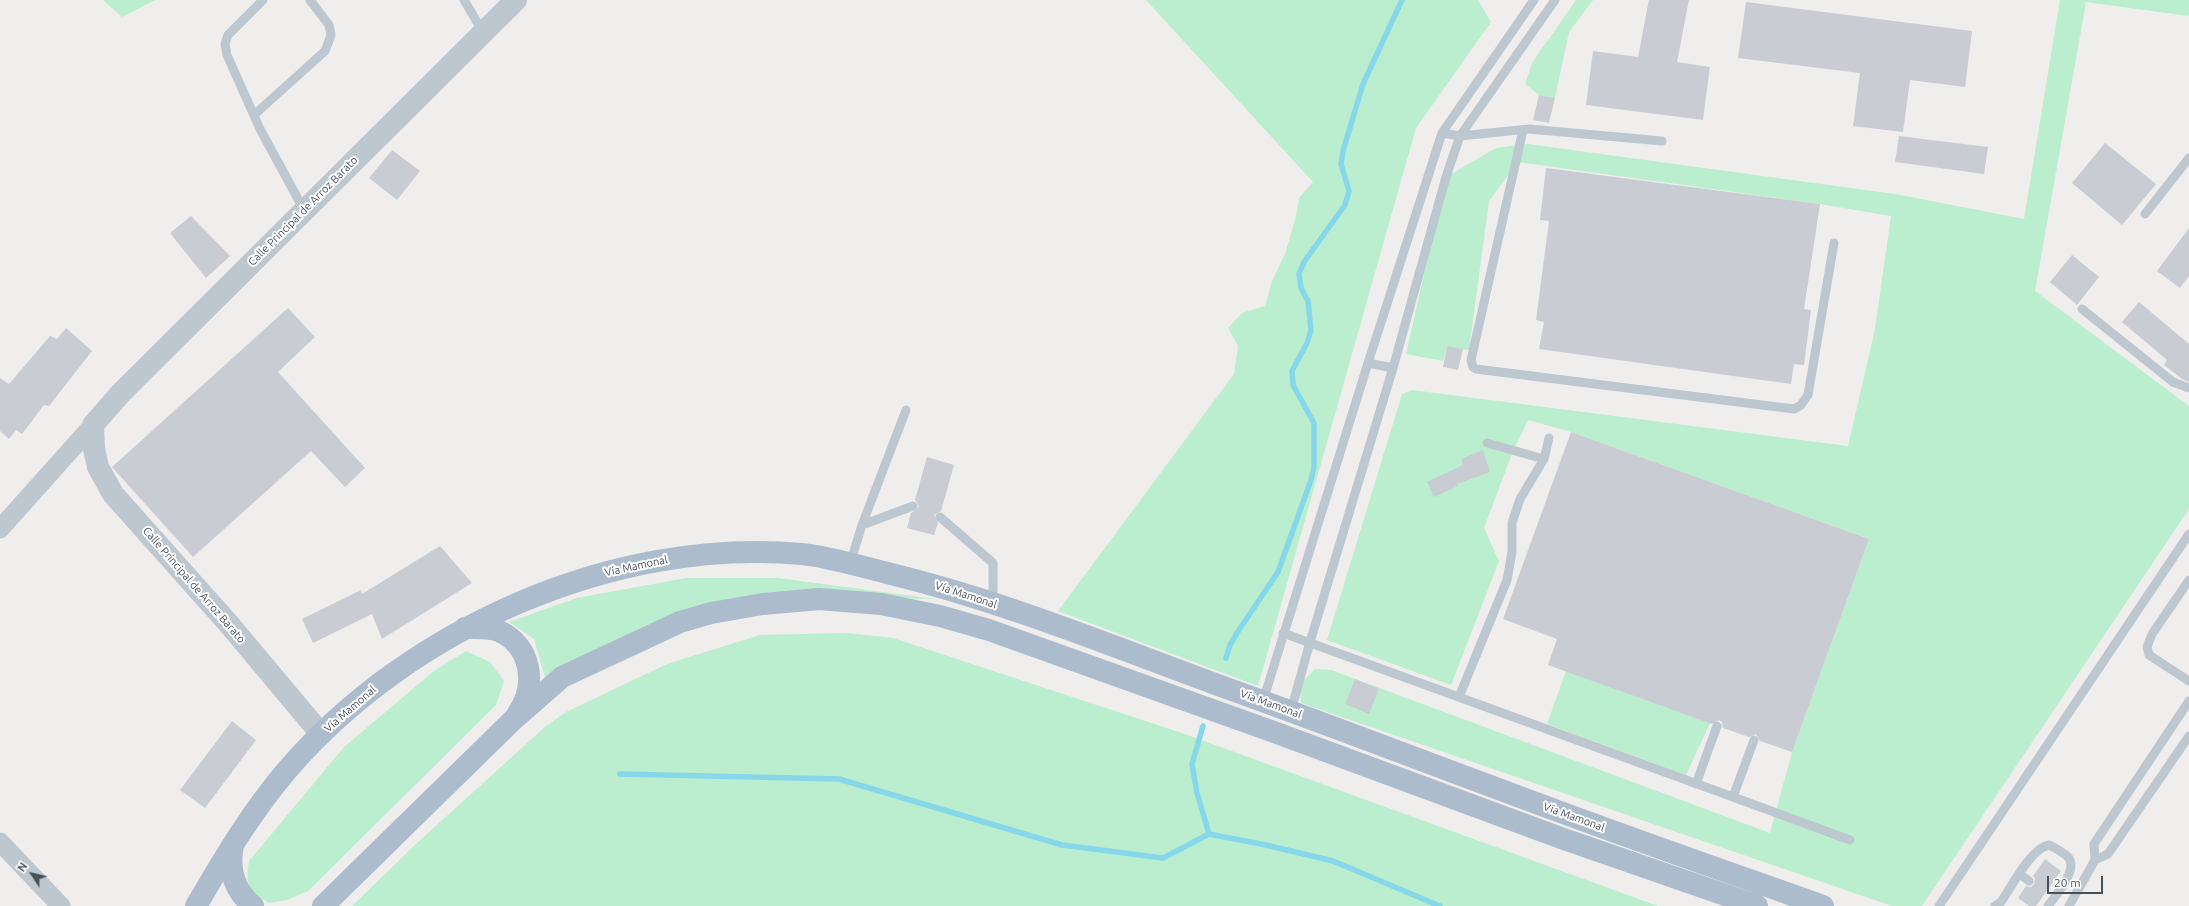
<!DOCTYPE html>
<meta charset="utf-8">
<style>
body{margin:0}
#map{position:relative;width:2189px;height:906px;overflow:hidden;background:#f0eded;font-family:Ubuntu,sans-serif}
canvas{display:block}
.north{position:absolute;left:12px;top:854px;width:40px;height:40px;-webkit-text-stroke:3px #fff;paint-order:stroke;rotate:305deg;font-size:11px;font-weight:700;line-height:16px;text-align:center;color:#45505a}
.north::after{content:'';display:block;margin:auto;width:14px;height:18px;background:#45505a;clip-path:polygon(50% 0,100% 100%,50% 72%,0 100%)}
.scale{position:absolute;left:2047px;top:876px;width:56px;height:18px;box-sizing:border-box;border:2px solid #45505a;border-top:0;padding-left:5px;font-size:12px;line-height:14px;white-space:nowrap;color:#45505a;-webkit-text-stroke:3px #fff;paint-order:stroke}
</style>
<div id="map">
<canvas width="2189" height="906"></canvas>
<div class="north">N</div>
<div class="scale">20 m</div>
</div>
<script>
const c = document.querySelector('canvas').getContext('2d');
c.lineJoin = 'round';
function fill(path, color) { c.fillStyle = color; c.fill(path, 'evenodd'); }
function trace(path, color, width, dash) { c.strokeStyle = color; c.lineWidth = width; c.lineCap = dash ? 'butt' : 'round'; c.setLineDash(dash || []); c.stroke(path); }
function drawText(font, color, halo, rows, align = 'center') {
  c.font = font + ' Ubuntu,sans-serif'; c.lineWidth = 4; c.setLineDash([]); c.textBaseline = 'middle'; c.strokeStyle = halo; c.fillStyle = color; for (const [text, x, y, turn = 0] of rows) {
    c.save(); c.translate(x, y); c.rotate((+turn || 0) * Math.PI / 180); c.textAlign = isNaN(turn) ? turn : align; if (halo) c.strokeText(text, 0, 0); c.fillText(text, 0, 0); c.restore();
  }
}
fill(new Path2D(`
 M 103,0 L 155,0 L 122,17 Z
 M 1146,0 L 1478,0 L 1491,22 L 1416,128 L 1258,686 L 1058,611 L 1234,374 L 1238,346 L 1228,328 L 1242,313 L 1265,306 L 1272,281 L 1285,254 L 1296,216 L 1299,198 L 1313,182 Z
 M 1576,0 L 1593,0 L 1569,32 L 1555,98 L 1539,95 L 1525,84 L 1532,63 Z
 M 2060,0 L 2189,0 L 2189,16 L 2086,2 L 2035,291 L 2189,406 L 2189,509 L 1922,906 L 1892,906 L 1301,703 L 1300,684 L 1315,669 L 1331,670 L 1770,833 L 1792,752 L 1869,539 L 1571,432 L 1528,420 L 1513,451 L 1484,528 L 1499,561 L 1451,685 L 1327,640 L 1402,394 L 1412,390 L 1848,446 L 1875,329 L 1891,216 L 1820,204 L 1518,162 L 1489,201 L 1469,350 L 1447,347 L 1443,361 L 1406,354 L 1446,177 L 1496,148 L 1528,144 L 1895,194 L 2024,219 Z
 M 686,578 L 778,578 L 935,599 L 774,596 L 547,684 L 534,639 L 509,622 L 577,598 Z
 M 847,633 L 893,638 L 1182,733 L 1658,906 L 352,906 L 417,843 L 546,726 L 566,712 L 667,664 L 760,635 Z
 M 466,651 L 490,662 L 504,681 L 496,705 L 308,891 L 287,900 L 269,903 C 248,890 245,885 249,861 L 344,747 L 434,671 Z
 M 1566,671 L 1710,723 L 1686,775 L 1547,724 Z`), '#baeece');
trace(new Path2D(`
 M 1226,658 L 1230,645 L 1237,633 L 1278,572 L 1311,480 L 1314,467 L 1314,423 L 1293,385 L 1292,371 L 1307,343 L 1311,330 L 1308,301 L 1301,288 L 1299,274 L 1304,262 L 1345,205 L 1349,191 L 1341,164 L 1343,151 L 1363,84 L 1402,0
 M 1203,726 L 1192,764 L 1197,793 L 1209,834
 M 620,774 L 839,779 L 1062,845 L 1163,858 L 1209,834 L 1266,845 L 1333,861 L 1440,906`), '#87d7eb', 5.5);
fill(new Path2D(`
 M 1649,0 L 1689,0 L 1677,62 L 1710,67 L 1703,120 L 1586,105 L 1593,51 L 1638,57 Z
 M 1746,2 L 1972,31 L 1965,87 L 1910,80 L 1903,132 L 1853,126 L 1860,73 L 1738,58 Z
 M 1539,95 L 1555,98 L 1549,123 L 1533,120 Z
 M 1899,136 L 1988,147 L 1984,174 L 1895,162 Z
 M 2105,143 L 2156,184 L 2122,225 L 2072,183 Z
 M 392,150 L 420,171 L 397,200 L 369,178 Z
 M 1546,168 L 1820,204 L 1804,309 L 1811,310 L 1804,365 L 1794,364 L 1791,384 L 1539,349 L 1544,322 L 1536,320 L 1549,221 L 1540,220 Z
 M 191,216 L 230,256 L 206,278 L 170,233 Z
 M 2189,228 L 2189,276 L 2180,288 L 2157,271 Z
 M 2072,255 L 2099,277 L 2077,305 L 2050,282 Z
 M 2139,302 L 2189,344 L 2189,382 L 2182,379 L 2164,365 L 2167,360 L 2122,322 Z
 M 288,308 L 315,337 L 278,372 L 365,468 L 345,487 L 311,451 L 193,557 L 112,467 Z
 M 66,328 L 92,351 L 49,406 L 44,405 L 22,434 L 16,430 L 9,439 L 0,431 L 0,378 L 9,384 L 50,336 L 57,339 Z
 M 1447,346 L 1463,349 L 1458,370 L 1443,367 Z
 M 1571,432 L 1869,539 L 1792,752 L 1760,741 L 1756,734 L 1749,737 L 1723,728 L 1722,722 L 1719,720 L 1712,724 L 1548,665 L 1557,639 L 1503,619 Z
 M 1483,450 L 1490,472 L 1457,484 L 1458,486 L 1434,497 L 1427,482 L 1463,465 L 1461,459 Z
 M 927,457 L 954,465 L 941,511 L 934,515 L 938,523 L 934,535 L 907,528 L 911,513 L 919,507 L 918,504 L 915,500 Z
 M 440,546 L 472,583 L 382,639 L 372,614 L 313,643 L 302,619 L 361,590 L 362,594 Z
 M 1355,679 L 1379,689 L 1369,714 L 1345,704 Z
 M 232,721 L 256,740 L 205,808 L 180,790 Z
 M 2045,859 L 2061,871 L 2036,906 L 2029,906 L 2018,898 L 2026,886 L 2031,887 L 2034,884 L 2035,879 L 2033,876 Z`), '#c9ccd2');
trace(new Path2D(`
 M 263,0 L 228,35 L 225,44 L 227,55 L 260,129 L 304,210
 M 464,0 L 483,32
 M 254,115 L 325,51 L 331,35 L 329,25 L 310,0
 M 1523,130 L 1471,360 L 1473,367 L 1476,369 L 1794,409 L 1801,405 L 1808,395 L 1834,243
 M 1442,133 L 1460,136 L 1529,129 L 1662,141
 M 2145,214 L 2189,158
 M 2082,309 L 2173,382 L 2189,388
 M 1368,363 L 1393,368
 M 1487,443 L 1544,459
 M 940,517 L 993,563 L 993,603
 M 862,525 L 913,506
 M 850,564 L 862,525 L 906,410
 M 2189,580 L 2152,634 L 2147,647 L 2149,655 L 2189,681
 M 1283,633 L 1733,797 L 1754,740
 M 1459,697 L 1507,580 L 1512,552 L 1512,523 L 1520,499 L 1544,459 L 1549,438
 M 1263,701 L 1368,363 L 1442,133 L 1534,0
 M 1291,711 L 1310,642 L 1393,368 L 1446,177 L 1460,136 L 1555,0
 M 1696,784 L 1717,726
 M 1733,797 L 1850,840
 M 2095,860 L 2108,854 L 2189,736
 M 2020,874 L 2029,881
 M 1939,906 L 2189,534
 M 1995,906 L 2001,902 C 2012,886 2031,848 2049,845 C 2055,848 2063,852 2068,857 C 2079,869 2056,895 2048,906
 M 2069,906 L 2095,860 L 2094,844 L 2189,701`), '#bdc7cf', 9);
trace(new Path2D(`
 M 0,529 L 93,425
 M 0,842 L 61,906`), '#bdc7cf', 19);
trace(new Path2D(`
 M 321,734 L 228,623 L 113,494 L 98,467 L 94,449 L 93,425 L 121,393 L 516,0`), '#bdc7cf', 22);
trace(new Path2D(`
 M 465,628 C 477,628 488,627 499,631 C 532,646 537,686 518,713
 M 233,845 C 228,869 234,890 253,906
 M 196,906 C 224,858 252,811 288,769 C 410,628 614,537 802,554 C 831,557 862,567 891,574 C 1006,602 1117,648 1229,689 C 1338,728 1446,770 1555,810 C 1644,843 1733,874 1823,906
 M 323,906 L 514,719 L 562,677 L 680,622 L 711,613 L 763,604 L 819,599 L 881,604 L 940,616 L 989,630 L 1274,732 L 1561,838 L 1757,906`), '#acbccc', 22);
drawText('11px', '#45505a', '#fff', [
 ["Calle Principal de Arroz Barato",303,211,-45],
 ["Vía Mamonal",636,566,-12],
 ["Calle Principal de Arroz Barato",194,585,49],
 ["Vía Mamonal",966,595,18],
 ["Vía Mamonal",1271,704,20],
 ["Vía Mamonal",350,709,-41],
 ["Vía Mamonal",1574,817,20]
]);
</script>
